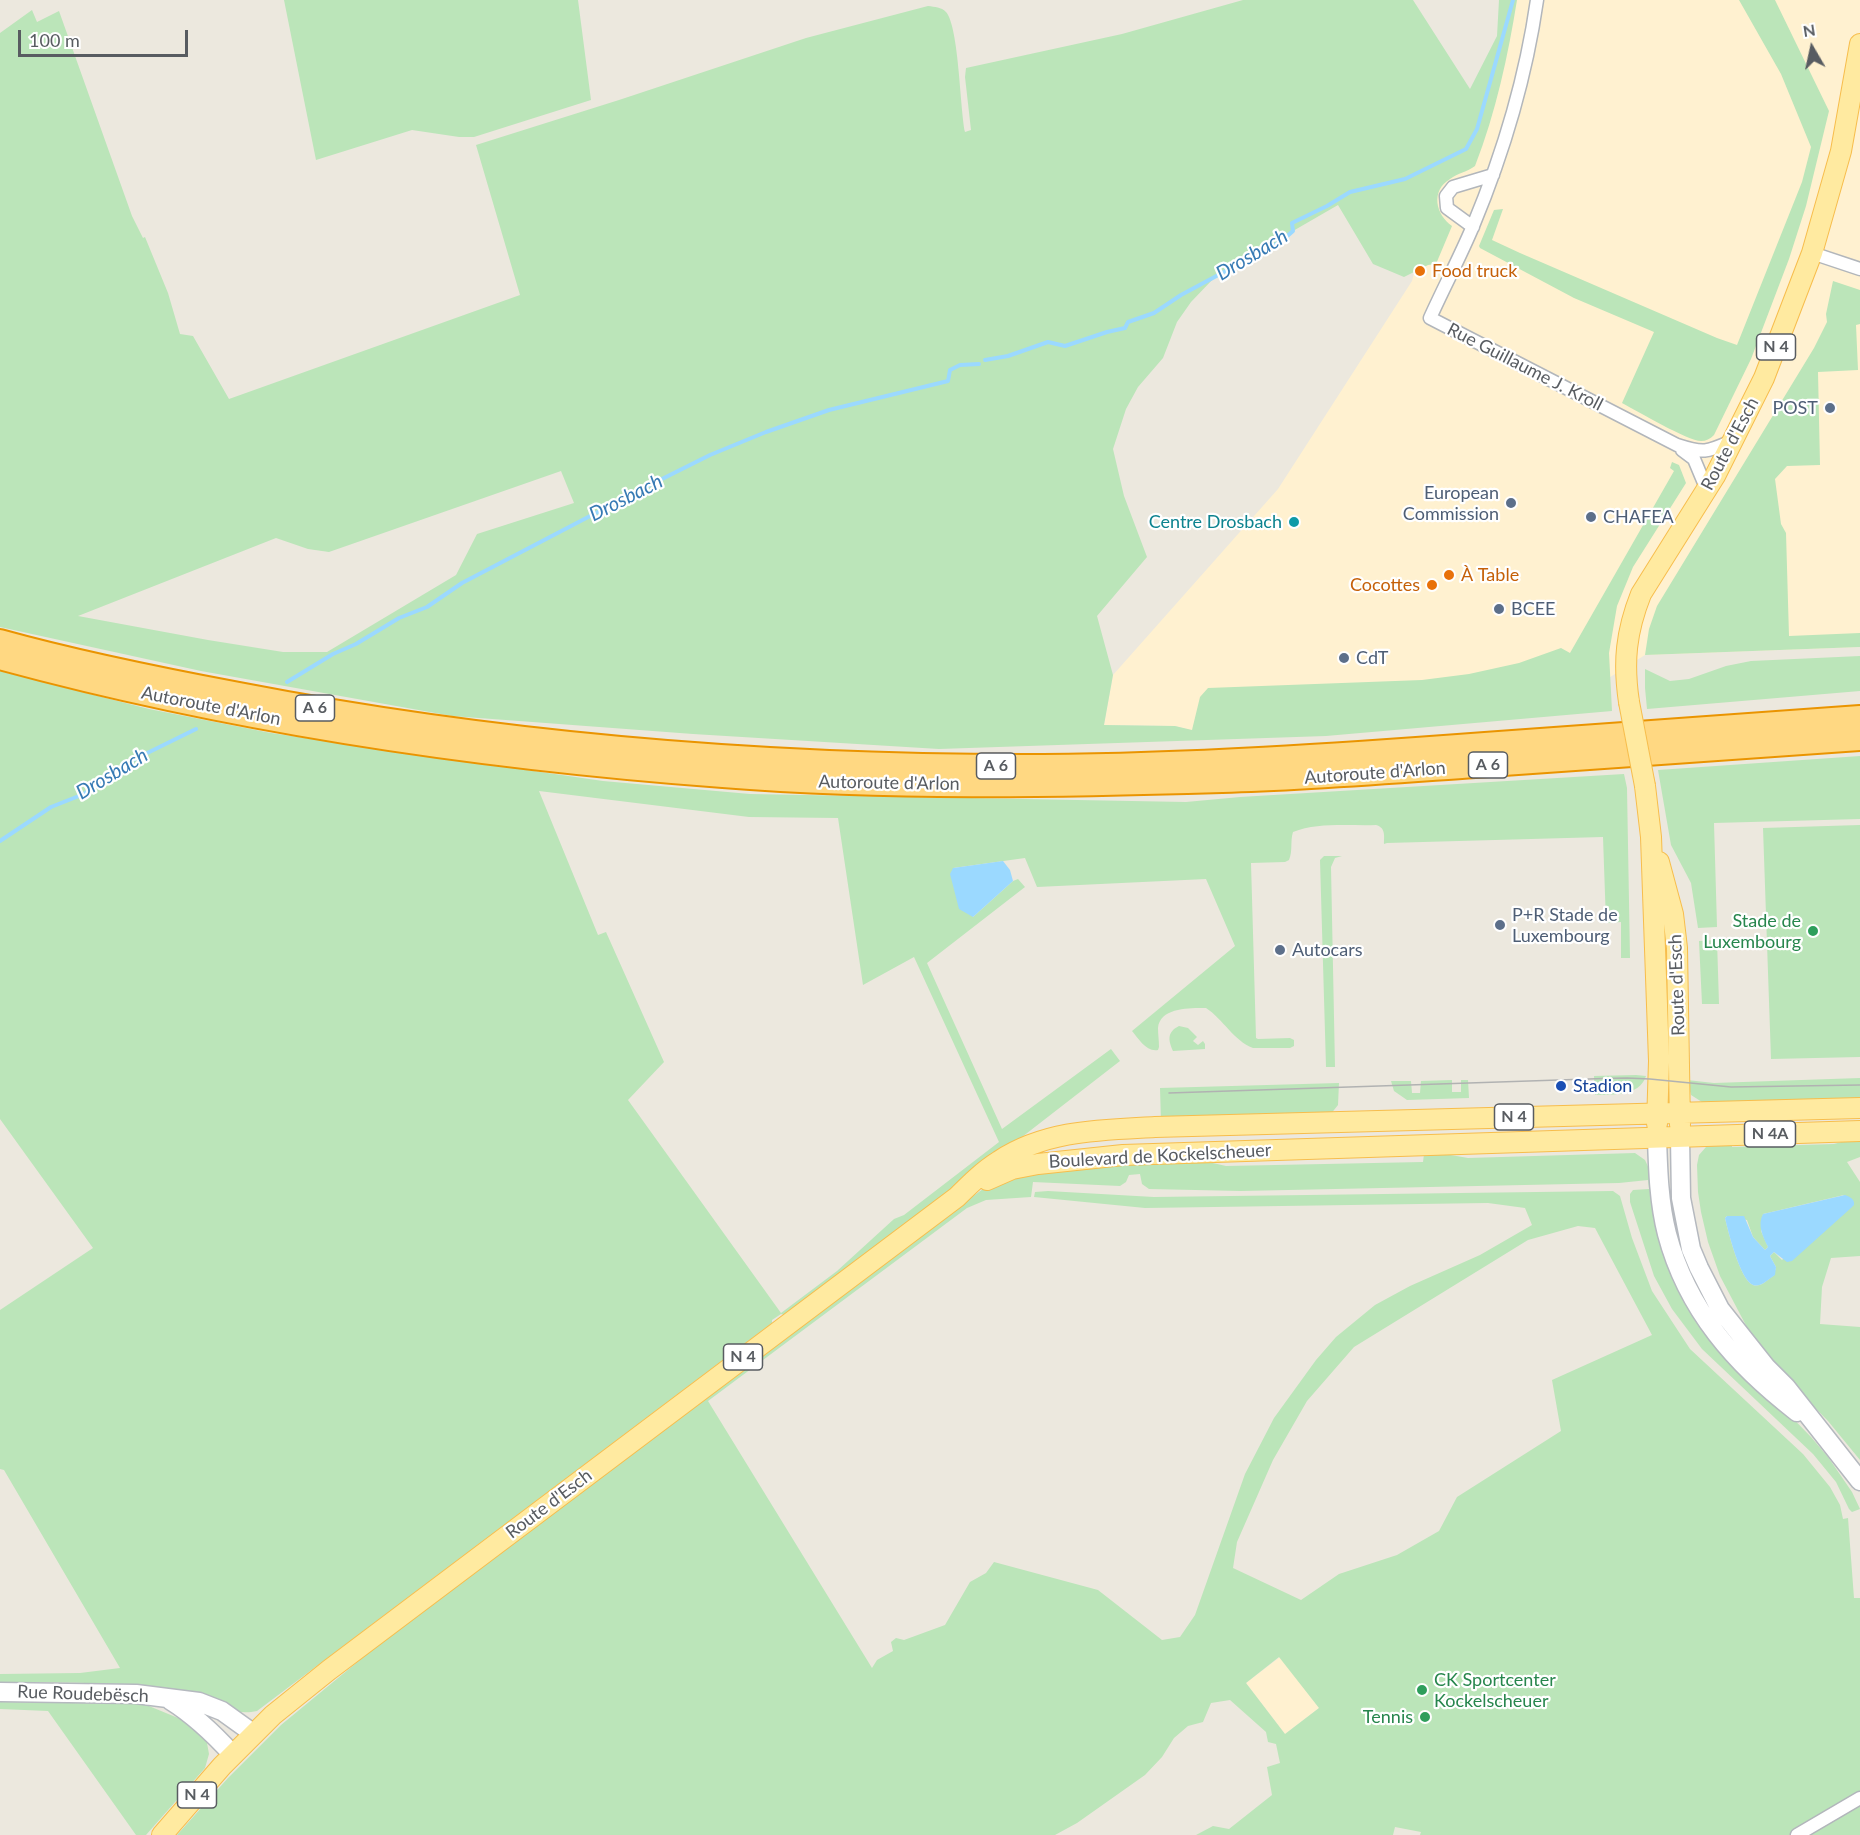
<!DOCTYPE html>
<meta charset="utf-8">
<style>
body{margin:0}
#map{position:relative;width:1860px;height:1835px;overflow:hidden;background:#ece8de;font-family:Lato,sans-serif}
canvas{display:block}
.north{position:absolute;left:1782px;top:18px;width:60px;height:60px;-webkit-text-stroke:4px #fff;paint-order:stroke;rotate:351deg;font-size:16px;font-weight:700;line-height:24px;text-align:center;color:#585c61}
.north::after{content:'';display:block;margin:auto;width:21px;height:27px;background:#585c61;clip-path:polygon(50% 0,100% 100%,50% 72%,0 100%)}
.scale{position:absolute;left:18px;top:30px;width:170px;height:27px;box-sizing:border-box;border:3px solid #585c61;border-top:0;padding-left:8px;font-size:18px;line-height:21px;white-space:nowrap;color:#585c61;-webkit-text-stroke:4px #fff;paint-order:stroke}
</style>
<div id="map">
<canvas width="1860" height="1835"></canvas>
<div class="north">N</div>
<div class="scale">100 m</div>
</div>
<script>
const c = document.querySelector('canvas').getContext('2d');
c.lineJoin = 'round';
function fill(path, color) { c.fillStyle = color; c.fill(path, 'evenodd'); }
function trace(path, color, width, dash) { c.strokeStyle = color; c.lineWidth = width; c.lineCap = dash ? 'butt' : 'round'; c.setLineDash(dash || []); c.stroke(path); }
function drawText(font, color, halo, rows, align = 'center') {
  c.font = font + ' Lato,sans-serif'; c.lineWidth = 4.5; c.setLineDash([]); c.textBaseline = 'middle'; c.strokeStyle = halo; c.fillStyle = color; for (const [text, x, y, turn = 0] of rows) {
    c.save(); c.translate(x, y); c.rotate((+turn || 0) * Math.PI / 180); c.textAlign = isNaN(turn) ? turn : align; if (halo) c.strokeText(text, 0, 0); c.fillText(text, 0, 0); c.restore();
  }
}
fill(new Path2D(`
 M 1508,0 L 1860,0 L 1860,647 L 1645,655 L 1604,681 L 1202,733 L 1175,726 L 1104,725 L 1113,675 L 1278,489 L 1412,281 L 1435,191 L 1449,175 L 1471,165 Z
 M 1280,1657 L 1319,1708 L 1285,1734 L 1246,1683 Z`), '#fff1d0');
fill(new Path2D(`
 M 284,0 L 578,0 L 591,100 L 474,137 L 459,137 L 412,130 L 316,160 Z
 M 1243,0 L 1413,0 L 1470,89 L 1497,36 L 1499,0 L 1517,0 C 1508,56 1496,112 1475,166 C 1467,172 1458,173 1450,179 C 1430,191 1436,215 1452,226 L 1436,264 L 1428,265 L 1404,277 L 1373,264 L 1338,205 L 1293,231 L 1284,239 L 1214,278 L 1191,302 L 1177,322 L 1163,358 L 1138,387 L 1126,409 L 1113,449 L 1124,496 L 1147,557 L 1097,616 L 1113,675 L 1104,725 L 1175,726 L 1192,730 L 1200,697 L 1208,688 L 1422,680 L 1469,674 L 1519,663 L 1561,648 L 1570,653 L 1674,471 L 1670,468 L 1672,462 L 1679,465 L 1686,483 L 1633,567 L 1617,606 L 1609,653 L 1612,711 L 1326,736 L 939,749 L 693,734 L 452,716 L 201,671 L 0,627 L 0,33 L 32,10 L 37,22 L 59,11 L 132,216 L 143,238 L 145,237 L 168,293 L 180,334 L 193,336 L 229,399 L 520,295 L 476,145 L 619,100 L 806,38 L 928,6 C 935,7 941,7 946,12 C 959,27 960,108 965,132 L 971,130 L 965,77 L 966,68 L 1122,34 ZM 561,471 L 574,503 L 477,534 L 456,575 L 327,652 L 283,652 L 208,640 L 78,616 L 276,538 L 308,549 L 329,552 Z
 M 1739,0 L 1775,0 L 1829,111 L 1806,206 L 1789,259 L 1751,359 L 1714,435 C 1710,439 1706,441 1701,441 C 1688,441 1637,411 1622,403 L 1654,332 L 1574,298 L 1480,248 L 1479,246 L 1494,210 L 1503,209 L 1492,240 L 1520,253 L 1717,338 L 1737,345 L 1802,182 L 1811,147 L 1781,74 Z
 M 1833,281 L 1860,290 L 1860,324 L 1856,325 L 1858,370 L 1818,372 L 1820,465 L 1787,466 L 1775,479 L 1781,524 L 1786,533 L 1789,636 L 1860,633 L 1860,647 L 1645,655 L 1649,629 L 1657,606 L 1814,348 L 1827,322 L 1826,314 Z
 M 1860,656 L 1860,691 L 1647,709 L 1645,688 L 1645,669 L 1670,681 L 1689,679 L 1726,666 L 1751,661 Z
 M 0,671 L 149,709 L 271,733 L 603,781 L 750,794 L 1186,802 L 1240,797 L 1624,774 L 1627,788 L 1630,958 L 1621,958 L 1621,922 L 1606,923 L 1603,837 L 1387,843 L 1384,844 C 1384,836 1386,828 1376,825 C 1350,826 1318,822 1293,832 C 1290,841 1293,851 1289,860 L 1285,862 L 1251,863 L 1256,1038 L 1258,1039 L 1290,1038 L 1294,1040 L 1294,1046 L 1290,1048 L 1253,1048 C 1234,1041 1223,1019 1206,1008 C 1191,1008 1160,1007 1158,1028 C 1158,1034 1159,1041 1159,1047 L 1158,1050 C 1146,1052 1139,1039 1132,1031 L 1235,946 L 1206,879 L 1037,887 L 1025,858 L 953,868 L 973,917 L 1013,881 L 1018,879 L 1025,887 L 927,963 L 1002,1129 L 1111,1049 L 1120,1061 L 924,1213 L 784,1315 L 781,1314 L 772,1320 L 772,1323 L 257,1711 C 231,1717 211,1701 187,1693 C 167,1686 146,1686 124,1685 C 83,1682 41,1682 0,1682 L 0,1674 L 80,1673 L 120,1668 L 4,1470 L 0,1469 L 0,1310 L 93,1248 L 0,1119 ZM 539,791 L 749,817 L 838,818 L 863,985 L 914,957 L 999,1142 L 904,1215 L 894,1219 L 837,1271 L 781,1313 L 628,1100 L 664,1062 L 606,932 L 598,935 Z
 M 1860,756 L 1860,819 L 1714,823 L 1717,927 L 1698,928 L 1691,883 L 1671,845 L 1658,770 Z
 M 1860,825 L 1860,1057 L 1771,1059 L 1763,828 Z
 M 1324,856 L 1342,856 L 1335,858 L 1331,867 L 1335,1067 L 1326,1067 L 1320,860 Z
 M 1717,940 L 1719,1004 L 1702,1004 L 1699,941 Z
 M 1179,1026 L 1188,1028 L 1197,1037 L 1193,1041 L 1198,1045 L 1203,1041 L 1205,1044 L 1205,1049 L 1173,1051 C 1168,1040 1167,1032 1179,1026 Z
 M 1636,1075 L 1646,1076 C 1639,1097 1613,1094 1595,1095 L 1594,1076 Z
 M 1860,1078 L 1860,1103 L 1702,1102 L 1691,1095 L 1687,1080 L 1714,1083 Z
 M 1452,1080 L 1452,1092 L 1461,1092 L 1461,1080 L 1468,1080 L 1469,1098 L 1407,1100 L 1394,1091 L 1391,1081 L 1411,1081 L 1412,1093 L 1420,1093 L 1421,1081 Z
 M 1339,1083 L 1338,1105 L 1330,1115 L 1161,1122 L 1160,1088 Z
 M 1860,1137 L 1860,1157 L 1847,1162 L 1860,1182 L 1860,1256 L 1831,1258 L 1822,1287 L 1820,1324 L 1860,1327 L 1860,1460 L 1828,1421 L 1768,1360 L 1750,1333 L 1720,1276 L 1708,1242 L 1701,1212 L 1698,1192 L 1697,1165 L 1699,1155 L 1706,1147 L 1713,1143 L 1732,1141 L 1732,1147 L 1834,1144 ZM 1844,1195 L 1782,1260 L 1774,1252 L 1770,1256 L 1776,1267 L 1774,1275 C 1769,1279 1760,1288 1753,1285 C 1740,1280 1728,1231 1725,1218 L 1727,1216 L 1747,1220 L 1753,1237 L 1765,1250 L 1768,1247 L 1761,1231 L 1763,1214 Z
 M 1635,1153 L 1645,1160 L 1651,1173 L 1658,1220 L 1737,1361 L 1811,1437 L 1828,1457 L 1852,1492 L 1860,1509 L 1852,1512 L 1849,1509 L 1836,1482 L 1813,1454 L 1702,1349 L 1672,1309 L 1654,1276 L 1630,1202 L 1630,1194 L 1633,1190 L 1649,1189 L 1648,1180 L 1619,1183 L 1241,1191 L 1149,1189 L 1142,1184 L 1140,1174 L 1129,1175 L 1126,1182 L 1120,1186 L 1033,1182 L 1031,1197 L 986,1200 L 967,1208 L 708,1401 L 872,1668 L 877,1660 L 893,1651 L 891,1642 L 896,1638 L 904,1640 L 945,1625 L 970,1582 L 986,1573 L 994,1562 L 1098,1590 L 1162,1640 L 1180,1637 L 1195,1615 L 1245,1474 L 1274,1418 L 1316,1360 L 1336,1337 L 1375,1305 L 1410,1286 L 1480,1255 L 1532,1225 L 1525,1208 L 1488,1203 L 1145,1208 L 1034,1197 L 1035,1192 L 1048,1191 L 1154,1197 L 1613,1191 L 1620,1196 L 1632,1238 L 1652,1291 L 1690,1349 L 1803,1454 L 1830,1487 L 1840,1505 L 1843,1519 L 1848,1518 L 1854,1598 L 1860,1598 L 1860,1835 L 1420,1835 L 1421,1832 L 1395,1827 L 1393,1835 L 1196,1835 L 1213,1826 L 1229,1829 L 1272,1795 L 1267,1767 L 1280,1763 L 1276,1744 L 1268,1742 L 1266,1732 L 1230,1700 L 1211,1703 L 1203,1722 L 1188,1726 L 1174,1738 L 1162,1757 L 1145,1775 L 1077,1823 L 1055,1835 L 177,1835 L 228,1778 L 281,1725 L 389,1636 L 499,1555 L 794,1329 L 948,1214 L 997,1179 L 1045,1166 L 1204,1161 L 1226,1166 L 1423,1162 L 1424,1154 L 1445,1154 L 1468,1158 ZM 1578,1226 L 1595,1228 L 1652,1335 L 1552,1380 L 1561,1431 L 1457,1497 L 1439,1531 L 1397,1555 L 1339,1574 L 1301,1600 L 1233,1568 L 1237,1542 L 1273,1460 L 1307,1401 L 1354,1347 L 1528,1240 ZM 1279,1657 L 1319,1708 L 1285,1734 L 1246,1683 Z
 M 0,1702 L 144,1704 L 183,1720 L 199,1732 L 207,1743 L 209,1754 L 205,1768 L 146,1835 L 136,1835 L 48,1711 L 0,1709 Z`), '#bbe5b9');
fill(new Path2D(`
 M 1003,861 L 1010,870 L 1013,881 L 973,917 L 959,909 L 950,874 L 953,868 Z
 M 1845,1195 C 1850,1197 1855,1199 1854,1205 L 1851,1208 L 1792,1261 L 1787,1262 L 1774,1252 L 1770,1256 L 1776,1267 L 1775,1275 C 1769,1279 1760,1288 1753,1285 C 1740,1280 1728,1231 1725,1218 L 1727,1216 L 1744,1216 L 1753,1237 L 1765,1250 L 1768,1247 C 1763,1237 1757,1225 1763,1214 Z`), '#9bd9ff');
trace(new Path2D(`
 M 985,360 L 1008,356 L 1048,342 L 1065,346 L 1107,332 L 1125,328 L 1128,322 L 1154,313 L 1181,295 L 1235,266 L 1238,260 C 1258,256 1278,245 1293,231 L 1292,223 L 1327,206 L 1350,192 L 1405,179 L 1466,149 L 1477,129 L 1513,0
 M 287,682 L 333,654 L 356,644 L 399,618 L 427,607 L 462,583 L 636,492 L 710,455 L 766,432 L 829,410 L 948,381 L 950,370 L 960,365 L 979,364
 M 0,841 L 51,807 L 84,794 L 129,762 L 196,729`), '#9bd9ff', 4);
const minor = new Path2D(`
 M 1537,0 C 1526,77 1503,154 1473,226 C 1460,257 1444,287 1430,318 L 1677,445 C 1705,454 1707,452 1734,440
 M 1473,227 L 1447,208 L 1446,196 L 1453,187 L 1493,175
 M 1812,253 L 1860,269
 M 1682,450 L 1694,459 L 1707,490
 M 1797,1835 L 1860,1798`);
const secondary = new Path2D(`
 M 1680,1137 L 1681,1198 L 1691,1249 L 1699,1268 L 1720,1309 L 1766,1367 L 1786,1387 L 1860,1481
 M 1657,1138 C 1658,1170 1659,1203 1667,1234 C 1687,1310 1736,1365 1797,1412
 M 0,1692 L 136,1694 L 199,1702 L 222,1711 L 254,1734
 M 170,1700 C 194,1715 214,1734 233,1755`);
const primary = new Path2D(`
 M 1629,702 C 1623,662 1626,632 1641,594 L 1715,476 L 1764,378 L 1812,253 L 1841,151 L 1860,44
 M 1645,786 L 1651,837 L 1659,1061 L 1657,1124
 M 1659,862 L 1673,914 L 1677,948 L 1680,1125
 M 987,1180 L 1012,1169 L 1038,1164 L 1123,1155 L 1860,1131
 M 162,1835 L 222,1766 L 273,1715 L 329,1670 L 957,1197 C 970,1184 983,1171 999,1161 C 1046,1130 1100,1130 1155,1127 L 1860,1108`);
const motorway = new Path2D(`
 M 0,641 C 79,663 159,679 239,694 C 507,746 771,767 1043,766 C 1190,765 1338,755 1485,744 C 1610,735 1735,726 1860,717
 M 0,658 C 235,722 481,758 723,776 C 889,789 1056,786 1222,781 C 1306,779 1391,772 1475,766 C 1603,757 1732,748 1860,739`);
trace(minor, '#b2b6bb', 15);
trace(secondary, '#b5b9bf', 21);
trace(primary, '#f7bd4c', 22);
trace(motorway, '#ea9400', 26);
trace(minor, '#fff', 12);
trace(secondary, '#fff', 18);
trace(primary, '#ffeaa0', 20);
trace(motorway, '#ffd882', 22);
trace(new Path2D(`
 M 1169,1093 C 1321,1088 1474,1082 1627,1078 L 1650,1079 L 1731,1087 L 1860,1085`), '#b1b2b2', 1.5);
const primaryBridge = new Path2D(`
 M 1629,702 L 1645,786`);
trace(primaryBridge, '#f7bd4c', 22, []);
trace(primaryBridge, '#ffeaa0', 20);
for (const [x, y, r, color] of [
 [1420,271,6,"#e8710a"],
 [1830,408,6,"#5c6f8a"],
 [1511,503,6,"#5c6f8a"],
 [1591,517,6,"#5c6f8a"],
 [1294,522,6,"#0f9aa8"],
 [1449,575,6,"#e8710a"],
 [1432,585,6,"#e8710a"],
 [1499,609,6,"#5c6f8a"],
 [1344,658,6,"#5c6f8a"],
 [1500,925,6,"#5c6f8a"],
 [1813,931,6,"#2e9e5b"],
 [1280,950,6,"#5c6f8a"],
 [1561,1086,6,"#1a4fb4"],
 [1422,1690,6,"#2e9e5b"],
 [1425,1717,6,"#2e9e5b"]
]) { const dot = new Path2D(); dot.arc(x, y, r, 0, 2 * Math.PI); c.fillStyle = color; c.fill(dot); trace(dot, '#fff', 2); }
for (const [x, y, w] of [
 [1776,347,39],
 [315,708,39],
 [1488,765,39],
 [996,766,39],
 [1514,1117,39],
 [1770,1134,51],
 [743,1357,39],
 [197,1795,39]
]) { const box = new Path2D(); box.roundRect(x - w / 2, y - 13, w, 26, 4.5); c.fillStyle = '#fff'; c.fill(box); trace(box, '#585c61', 1.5); }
drawText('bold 16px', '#585c61', null, [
 ["N 4",1776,347],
 ["A 6",315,708],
 ["A 6",1488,765],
 ["A 6",996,766],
 ["N 4",1514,1117],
 ["N 4A",1770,1134],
 ["N 4",743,1357],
 ["N 4",197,1795]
]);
drawText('18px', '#c56008', '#fff', [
 ["Food truck",1432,271],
 ["À Table",1461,575],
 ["Cocottes",1420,585,"right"]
], 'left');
drawText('18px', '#585c61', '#fff', [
 ["Rue Guillaume J. Kroll",1525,367,27],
 ["Route d'Esch",1730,444,-62],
 ["Autoroute d'Arlon",211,706,11],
 ["Autoroute d'Arlon",1375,773,-4],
 ["Autoroute d'Arlon",889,783,1],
 ["Route d'Esch",1677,985,-92],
 ["Boulevard de Kockelscheuer",1160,1156,-3],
 ["Route d'Esch",549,1504,-37],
 ["Rue Roudebësch",83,1694,2]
]);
drawText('18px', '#4e5e75', '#fff', [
 ["POST",1818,408,"right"],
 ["European",1499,493,"right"],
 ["Commission",1499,514,"right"],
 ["CHAFEA",1603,517],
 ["BCEE",1511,609],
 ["CdT",1356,658],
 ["P+R Stade de",1512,915],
 ["Luxembourg",1512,936],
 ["Autocars",1292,950]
], 'left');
drawText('18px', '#0d838f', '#fff', [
 ["Centre Drosbach",1282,522]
], 'right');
drawText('18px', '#27864d', '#fff', [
 ["Stade de",1801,921],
 ["Luxembourg",1801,942],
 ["CK Sportcenter",1434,1680,"left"],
 ["Kockelscheuer",1434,1701,"left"],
 ["Tennis",1413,1717]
], 'right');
drawText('18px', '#164399', '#fff', [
 ["Stadion",1573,1086]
], 'left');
drawText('italic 20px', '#367ab4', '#fff', [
 ["Drosbach",1252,255,-31],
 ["Drosbach",626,498,-27],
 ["Drosbach",112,774,-31]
]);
</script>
